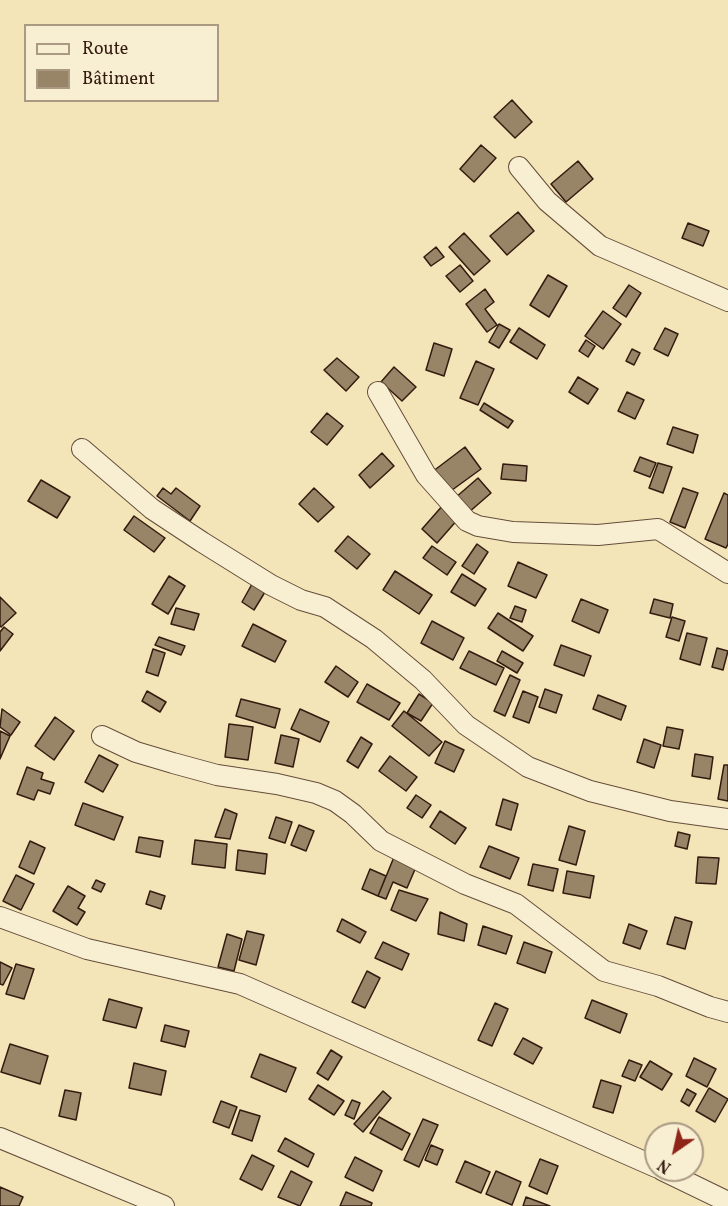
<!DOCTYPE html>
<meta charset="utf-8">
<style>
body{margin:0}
#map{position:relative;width:728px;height:1206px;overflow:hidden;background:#f4e5b9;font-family:Vollkorn,serif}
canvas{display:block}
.legend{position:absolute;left:24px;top:24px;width:195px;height:78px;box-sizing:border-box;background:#f8eed2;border:2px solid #aa9a84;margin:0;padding:8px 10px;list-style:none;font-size:18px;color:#341b0f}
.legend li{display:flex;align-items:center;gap:12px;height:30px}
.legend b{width:30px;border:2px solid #aa9a84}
.north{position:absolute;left:644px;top:1122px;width:60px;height:60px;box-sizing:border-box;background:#f8eed2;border:2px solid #aa9a84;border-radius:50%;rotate:214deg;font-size:16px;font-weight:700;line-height:24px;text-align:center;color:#341b0f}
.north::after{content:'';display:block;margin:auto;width:21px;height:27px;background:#8f2418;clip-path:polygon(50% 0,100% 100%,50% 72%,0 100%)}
</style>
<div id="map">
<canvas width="728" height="1206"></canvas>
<ul class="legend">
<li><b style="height:8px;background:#f8eed2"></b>Route</li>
<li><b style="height:16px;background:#988467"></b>Bâtiment</li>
</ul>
<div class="north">N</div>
</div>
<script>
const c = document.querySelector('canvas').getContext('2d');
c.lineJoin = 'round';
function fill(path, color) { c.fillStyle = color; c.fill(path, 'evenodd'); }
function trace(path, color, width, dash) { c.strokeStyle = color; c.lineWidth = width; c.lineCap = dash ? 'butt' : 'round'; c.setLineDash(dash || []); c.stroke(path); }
const building = new Path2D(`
 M 512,100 L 532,122 L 515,138 L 494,117 Z
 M 481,145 L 496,158 L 474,182 L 460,169 Z
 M 578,161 L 593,179 L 566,202 L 551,184 Z
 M 518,212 L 534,231 L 507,255 L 490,236 Z
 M 688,223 L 709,231 L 703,246 L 682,238 Z
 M 464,233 L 490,261 L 474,275 L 449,247 Z
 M 436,247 L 444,257 L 431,266 L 424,257 Z
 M 460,265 L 473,281 L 460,292 L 446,276 Z
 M 548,275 L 567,286 L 549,317 L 530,305 Z
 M 629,285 L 641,293 L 626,317 L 613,308 Z
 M 485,289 L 494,302 L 485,309 L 497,325 L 487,332 L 466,304 Z
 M 603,311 L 621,324 L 603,349 L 585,336 Z
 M 499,324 L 510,330 L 499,348 L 489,342 Z
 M 519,328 L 545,345 L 537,359 L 510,342 Z
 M 665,328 L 678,334 L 668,356 L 654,349 Z
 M 586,340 L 595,346 L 588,357 L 579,351 Z
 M 434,343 L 452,349 L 444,376 L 426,370 Z
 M 632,349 L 640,353 L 634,365 L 626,361 Z
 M 337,358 L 359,377 L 346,391 L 324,370 Z
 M 476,361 L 494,369 L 478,405 L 460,398 Z
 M 394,367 L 416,387 L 402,401 L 381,382 Z
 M 578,377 L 598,389 L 588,404 L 569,392 Z
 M 627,392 L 644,400 L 635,419 L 618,411 Z
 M 484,403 L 513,421 L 508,428 L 480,410 Z
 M 327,413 L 343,426 L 327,445 L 311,432 Z
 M 673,427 L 698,435 L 693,453 L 667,444 Z
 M 465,447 L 481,469 L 448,493 L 432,472 Z
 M 382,453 L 394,466 L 370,488 L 359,475 Z
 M 640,457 L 656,463 L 650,477 L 634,471 Z
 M 658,463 L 672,467 L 663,493 L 649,488 Z
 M 503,464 L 527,466 L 526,481 L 501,479 Z
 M 478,478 L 491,493 L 468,513 L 455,498 Z
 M 41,480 L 70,497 L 57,518 L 28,501 Z
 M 163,488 L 171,494 L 176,488 L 200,506 L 190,521 L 157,496 Z
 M 314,488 L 334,507 L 318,522 L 299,504 Z
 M 683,488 L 698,493 L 685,528 L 670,522 Z
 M 724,493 L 728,495 L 728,544 L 726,548 L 705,539 Z
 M 444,504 L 459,518 L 437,543 L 422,529 Z
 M 134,516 L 165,538 L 154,552 L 124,530 Z
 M 348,536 L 370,554 L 357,569 L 335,551 Z
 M 477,544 L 488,552 L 474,574 L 462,566 Z
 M 432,546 L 456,562 L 447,575 L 423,558 Z
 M 518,562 L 547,575 L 536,598 L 508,586 Z
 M 395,571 L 432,595 L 419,614 L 383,590 Z
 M 462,574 L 486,589 L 475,606 L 451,592 Z
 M 169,576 L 185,586 L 168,614 L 152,604 Z
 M 252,584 L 265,592 L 254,610 L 242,602 Z
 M 0,597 L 16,613 L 1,627 L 0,626 Z
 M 581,599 L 608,610 L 599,633 L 572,621 Z
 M 654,599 L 673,604 L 670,618 L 650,613 Z
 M 515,606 L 526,610 L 522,622 L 510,618 Z
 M 176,608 L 199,614 L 194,630 L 171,624 Z
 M 498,613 L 533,636 L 523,651 L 488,628 Z
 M 672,617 L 685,621 L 679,641 L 666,637 Z
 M 432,621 L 464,638 L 453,660 L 421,643 Z
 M 253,624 L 286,641 L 275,662 L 242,646 Z
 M 4,627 L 13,634 L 0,651 L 0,632 Z
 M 687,633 L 707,638 L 700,665 L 680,659 Z
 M 159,637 L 185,646 L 181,655 L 155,645 Z
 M 561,645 L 591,656 L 584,676 L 554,665 Z
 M 717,648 L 728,651 L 723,670 L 712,667 Z
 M 153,649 L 165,653 L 158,676 L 146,672 Z
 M 469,651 L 504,668 L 496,685 L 460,668 Z
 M 502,651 L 523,663 L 517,673 L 497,661 Z
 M 336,666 L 358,682 L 348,697 L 325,682 Z
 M 510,675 L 520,680 L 505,716 L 494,711 Z
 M 367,684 L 400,703 L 389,720 L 357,702 Z
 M 545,689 L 562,695 L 556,713 L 539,707 Z
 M 147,691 L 166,702 L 160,712 L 142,701 Z
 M 523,691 L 538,697 L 529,723 L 513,717 Z
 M 419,694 L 433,703 L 421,721 L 407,713 Z
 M 598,695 L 626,706 L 621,720 L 593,709 Z
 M 241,699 L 280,709 L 275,728 L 236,716 Z
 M 2,709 L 20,722 L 11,735 L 0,727 Z
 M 300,709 L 329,722 L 320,742 L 291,729 Z
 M 404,711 L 442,742 L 429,756 L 392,726 Z
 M 55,717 L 74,731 L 54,760 L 35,746 Z
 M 229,724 L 253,727 L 248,760 L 225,757 Z
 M 667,727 L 683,730 L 679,749 L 663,746 Z
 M 0,731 L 10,736 L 0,759 Z
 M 281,735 L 299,739 L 293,767 L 275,763 Z
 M 361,737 L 372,744 L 358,768 L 347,761 Z
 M 644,739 L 661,745 L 654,768 L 637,762 Z
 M 445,741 L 464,750 L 454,772 L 435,763 Z
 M 695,754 L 713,757 L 710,779 L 692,776 Z
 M 99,755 L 118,765 L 103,792 L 85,782 Z
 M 390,756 L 417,777 L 406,791 L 379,771 Z
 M 724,765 L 728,765 L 728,801 L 718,799 Z
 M 27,767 L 43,773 L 41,779 L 54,783 L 50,794 L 38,790 L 34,800 L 17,794 Z
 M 416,795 L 431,805 L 422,818 L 407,808 Z
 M 503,799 L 518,804 L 511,830 L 496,825 Z
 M 83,803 L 123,817 L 114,840 L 75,825 Z
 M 225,809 L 237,814 L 230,839 L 215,837 Z
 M 440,811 L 466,828 L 455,844 L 430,827 Z
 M 276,817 L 292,822 L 285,843 L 269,838 Z
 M 299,825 L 314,831 L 306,851 L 291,845 Z
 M 569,826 L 585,831 L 576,865 L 559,860 Z
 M 678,832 L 690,835 L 687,849 L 675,846 Z
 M 139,837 L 163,841 L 160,857 L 136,852 Z
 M 195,840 L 227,844 L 225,868 L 192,864 Z
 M 30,841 L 45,848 L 34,874 L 19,867 Z
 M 489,846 L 519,858 L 510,879 L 480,867 Z
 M 238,850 L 267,854 L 265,874 L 236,870 Z
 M 394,857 L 416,867 L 407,888 L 393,882 L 386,899 L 378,896 Z
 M 698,857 L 719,858 L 716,884 L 696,883 Z
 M 533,864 L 558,869 L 553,891 L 528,885 Z
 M 370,869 L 386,876 L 378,896 L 362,889 Z
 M 567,871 L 594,876 L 590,898 L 563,893 Z
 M 16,875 L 34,884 L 21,910 L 3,901 Z
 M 96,880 L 105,884 L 101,892 L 92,888 Z
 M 68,886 L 85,896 L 78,908 L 85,912 L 77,925 L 53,911 Z
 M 399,890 L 428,899 L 416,921 L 391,910 Z
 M 150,891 L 165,896 L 161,909 L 146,904 Z
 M 440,912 L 467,924 L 464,941 L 438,934 Z
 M 675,917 L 692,922 L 685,949 L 667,944 Z
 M 342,919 L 366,932 L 360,943 L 337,931 Z
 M 629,924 L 647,931 L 640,949 L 623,943 Z
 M 483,926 L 512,936 L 506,954 L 478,945 Z
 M 247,931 L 264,935 L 256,965 L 239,960 Z
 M 227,934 L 242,939 L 234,971 L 218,967 Z
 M 383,942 L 409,954 L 402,970 L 375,958 Z
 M 524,942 L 552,952 L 545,973 L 517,963 Z
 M 0,962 L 12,968 L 3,985 L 0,984 Z
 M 16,964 L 34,969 L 24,999 L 6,994 Z
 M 367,971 L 380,978 L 365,1008 L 352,1002 Z
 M 109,999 L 142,1008 L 136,1028 L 103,1020 Z
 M 592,1000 L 627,1014 L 620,1033 L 585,1018 Z
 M 495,1003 L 508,1009 L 492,1046 L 478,1040 Z
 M 165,1025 L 189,1031 L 185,1047 L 161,1041 Z
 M 523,1038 L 542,1048 L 533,1064 L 514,1054 Z
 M 10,1044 L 48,1056 L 40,1084 L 1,1072 Z
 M 331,1050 L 342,1057 L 328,1080 L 317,1073 Z
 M 260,1054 L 296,1068 L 286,1092 L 251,1077 Z
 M 694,1058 L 716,1069 L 707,1087 L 686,1076 Z
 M 629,1060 L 642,1065 L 635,1081 L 622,1076 Z
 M 650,1061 L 672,1074 L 662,1090 L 640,1077 Z
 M 134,1063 L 166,1071 L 161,1095 L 129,1088 Z
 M 601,1080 L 621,1086 L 613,1113 L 593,1107 Z
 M 318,1085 L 344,1101 L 334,1115 L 309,1099 Z
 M 709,1088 L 728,1099 L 715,1122 L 696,1111 Z
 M 687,1089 L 696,1094 L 689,1106 L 681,1101 Z
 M 65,1090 L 81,1093 L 76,1120 L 59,1116 Z
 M 383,1091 L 391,1098 L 363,1132 L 354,1124 Z
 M 352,1100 L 360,1103 L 354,1119 L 345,1115 Z
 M 221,1101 L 237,1107 L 229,1128 L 213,1122 Z
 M 240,1110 L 260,1116 L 252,1141 L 232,1134 Z
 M 379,1117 L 410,1134 L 402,1150 L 370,1133 Z
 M 423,1119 L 438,1125 L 419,1167 L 404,1160 Z
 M 285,1138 L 314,1154 L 308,1167 L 278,1151 Z
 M 431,1145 L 443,1150 L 437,1165 L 425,1160 Z
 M 252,1155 L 274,1166 L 262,1190 L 240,1179 Z
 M 355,1157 L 382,1171 L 373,1191 L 345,1177 Z
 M 540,1159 L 558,1166 L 547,1194 L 529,1186 Z
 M 465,1161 L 490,1172 L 481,1193 L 456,1182 Z
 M 291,1171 L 312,1182 L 300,1206 L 278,1197 Z
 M 496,1171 L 521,1182 L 512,1205 L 486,1194 Z
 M 0,1187 L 23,1197 L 19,1206 L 0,1206 Z
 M 346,1192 L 372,1203 L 371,1206 L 340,1206 Z
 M 526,1197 L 550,1206 L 523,1206 Z`);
fill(building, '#988467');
trace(building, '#341b0f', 1.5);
const minor = new Path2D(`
 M 519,167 L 547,201 L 600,246 L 728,301
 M 378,392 L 426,475 L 467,521 L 478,526 L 513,532 L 598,535 L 658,529 L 728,573
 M 82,449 L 152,509 L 202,542 L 271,585 L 301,600 L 325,607 L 374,639 L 423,680 L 466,725 L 528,767 L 590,791 L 670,811 L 728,819
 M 102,736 L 136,752 L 173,763 L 217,775 L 277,784 L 316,793 L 335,801 L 353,814 L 381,841 L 465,884 L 516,904 L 604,971 L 658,986 L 710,1007 L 728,1012
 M 0,917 L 87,949 L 240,984 L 656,1167
 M 0,1138 L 164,1206
 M 662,1170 L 728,1202`);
trace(minor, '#644e3a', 22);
trace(minor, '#f8eed2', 20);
</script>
